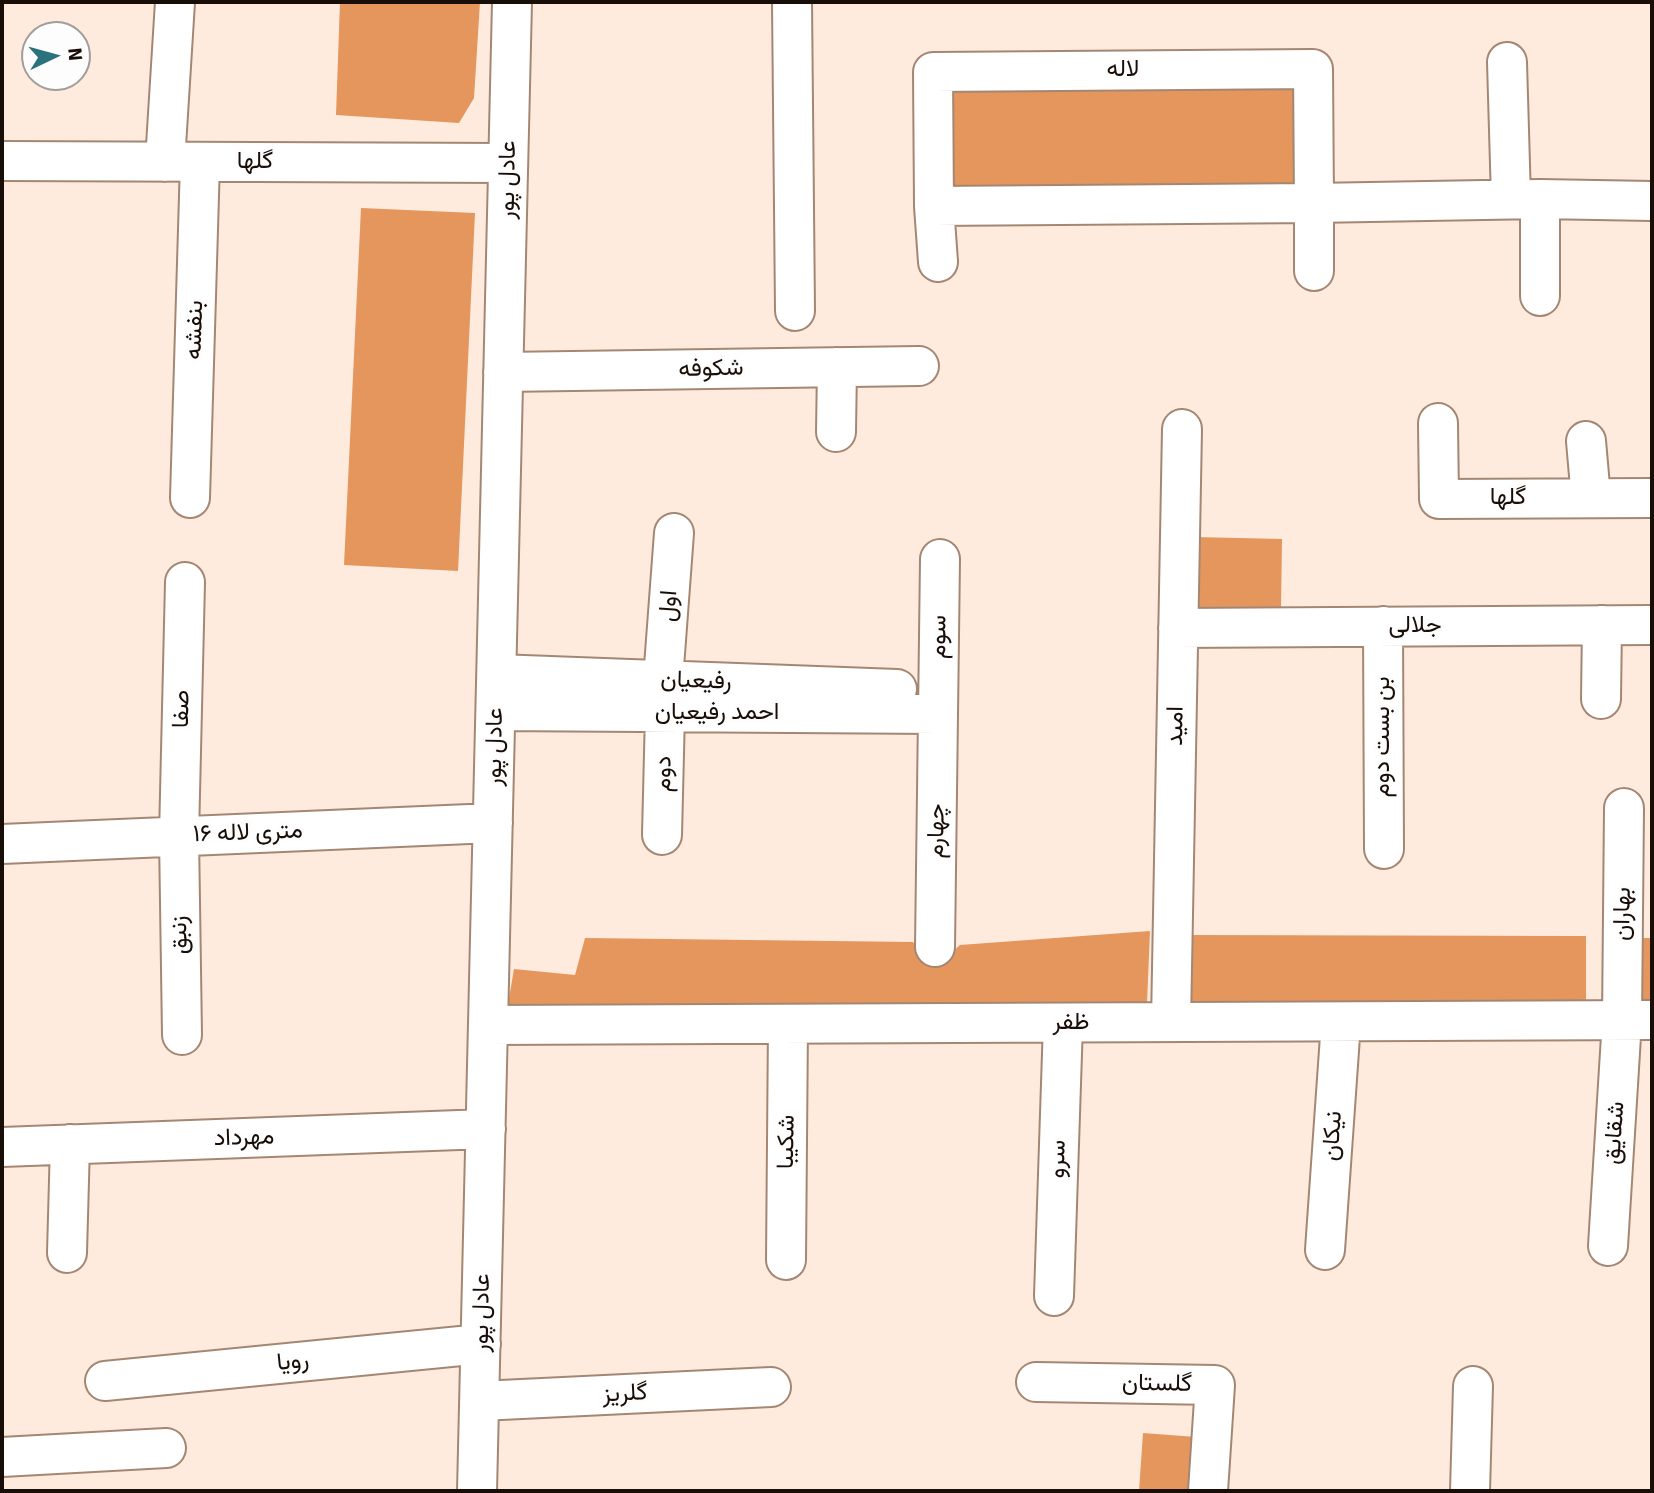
<!DOCTYPE html>
<meta charset="utf-8">
<style>
body{margin:0}
#map{position:relative;width:1654px;height:1493px;overflow:hidden;background:#ffebde;font-family:Signika,sans-serif}
canvas{display:block}
.frame{position:absolute;inset:0;border:4px solid #180d07;pointer-events:none}
.north{position:absolute;left:21px;top:21px;width:70px;height:70px;box-sizing:border-box;background:#fdfdfd;border:2px solid #a19d9b;border-radius:50%;rotate:85deg;font-size:19px;font-weight:700;line-height:28px;text-align:center;color:#180d07}
.north::after{content:'';display:block;margin:auto;width:24px;height:32px;background:#2a737c;clip-path:polygon(50% 0,100% 100%,50% 72%,0 100%)}
</style>
<div id="map">
<canvas width="1654" height="1493"></canvas>
<div class="frame"></div>
<div class="north">N</div>
</div>
<script>
const c = document.querySelector('canvas').getContext('2d');
c.lineJoin = 'round';
function fill(path, color) { c.fillStyle = color; c.fill(path, 'evenodd'); }
function trace(path, color, width, dash) { c.strokeStyle = color; c.lineWidth = width; c.lineCap = dash ? 'butt' : 'round'; c.setLineDash(dash || []); c.stroke(path); }
function drawText(font, color, halo, rows, align = 'center') {
  c.font = font + ' Signika,Vazirmatn,sans-serif'; c.lineWidth = 6; c.setLineDash([]); c.textBaseline = 'middle'; c.strokeStyle = halo; c.fillStyle = color; for (const [text, x, y, turn = 0] of rows) {
    c.save(); c.translate(x, y); c.rotate((+turn || 0) * Math.PI / 180); c.textAlign = isNaN(turn) ? turn : align; if (halo) c.strokeText(text, 0, 0); c.fillText(text, 0, 0); c.restore();
  }
}
fill(new Path2D(`
 M 340,2 L 480,2 L 474,98 L 459,123 L 336,115 Z
 M 1296,82 L 1296,189 L 948,191 L 948,84 Z
 M 361,208 L 475,213 L 458,571 L 344,565 Z
 M 1195,537 L 1282,539 L 1281,609 L 1193,608 Z
 M 1150,931 L 1147,1003 L 507,1010 L 514,969 L 575,975 L 585,938 L 913,942 L 922,953 L 945,958 L 960,945 Z
 M 1188,935 L 1586,936 L 1586,1004 L 1189,1003 Z
 M 1643,938 L 1652,938 L 1652,1001 L 1641,1001 Z
 M 1143,1433 L 1196,1437 L 1193,1491 L 1139,1491 Z`), '#e4965d');
const minor = new Path2D(`
 M 792,2 L 795,311
 M 1507,62 L 1511,199
 M 1313,69 L 1314,203 L 934,206 L 933,72 Z
 M 2,161 L 508,163
 M 165,162 L 175,2
 M 934,206 L 938,262
 M 1314,271 L 1314,203 L 1540,199 L 1652,201
 M 1540,296 L 1540,199
 M 503,372 L 919,366
 M 1438,423 L 1439,499 L 1652,498
 M 836,432 L 837,367
 M 1586,441 L 1591,498
 M 190,498 L 200,162
 M 1383,626 L 1384,849
 M 1178,628 L 1652,625
 M 497,674 L 897,689
 M 663,680 L 674,533
 M 1601,699 L 1602,625
 M 496,711 L 938,714
 M 662,835 L 665,713
 M 2,844 L 493,823
 M 935,947 L 940,559
 M 1171,1022 L 1182,429
 M 489,1025 L 1652,1020
 M 182,1035 L 179,836 L 185,582
 M 2,1147 L 486,1129
 M 1608,1246 L 1622,1020 L 1624,808
 M 1325,1250 L 1341,1022
 M 67,1253 L 70,1144
 M 786,1260 L 788,1024
 M 1054,1296 L 1063,1023
 M 105,1381 L 481,1344
 M 1036,1382 L 1215,1385 L 1208,1491
 M 480,1401 L 771,1387
 M 2,1457 L 166,1448
 M 477,1491 L 512,2
 M 1470,1491 L 1473,1386`);
trace(minor, '#a48773', 42);
trace(minor, '#fff', 38);
drawText('24px', '#180d07', '#fdfdfd', [
 ["لاله",1123,70],
 ["گلها",255,162],
 ["عادل پور",508,180,-89],
 ["بنفشه",195,330,-88],
 ["شکوفه",711,369,-1],
 ["گلها",1508,498],
 ["اول",669,606,-86],
 ["جلالی",1415,626],
 ["سوم",939,637,-89],
 ["رفیعیان",696,681,2],
 ["صفا",182,709,-89],
 ["احمد رفیعیان",717,713],
 ["امید",1176,726,-89],
 ["بن بست دوم",1383,737,-90],
 ["عادل پور",495,747,-89],
 ["دوم",664,774,-89],
 ["چهارم",937,831,-89],
 ["۱۶ متری لاله",248,833,-2],
 ["بهاران",1623,914,-89],
 ["زنبق",180,935,-91],
 ["ظفر",1071,1023],
 ["شقایق",1615,1133,-86],
 ["نیکان",1333,1136,-86],
 ["مهرداد",244,1138,-2],
 ["شکیبا",787,1142,-89],
 ["سرو",1058,1159,-88],
 ["عادل پور",482,1313,-89],
 ["رویا",293,1362,-6],
 ["گلستان",1157,1384,1],
 ["گلریز",625,1394,-3]
]);
</script>
